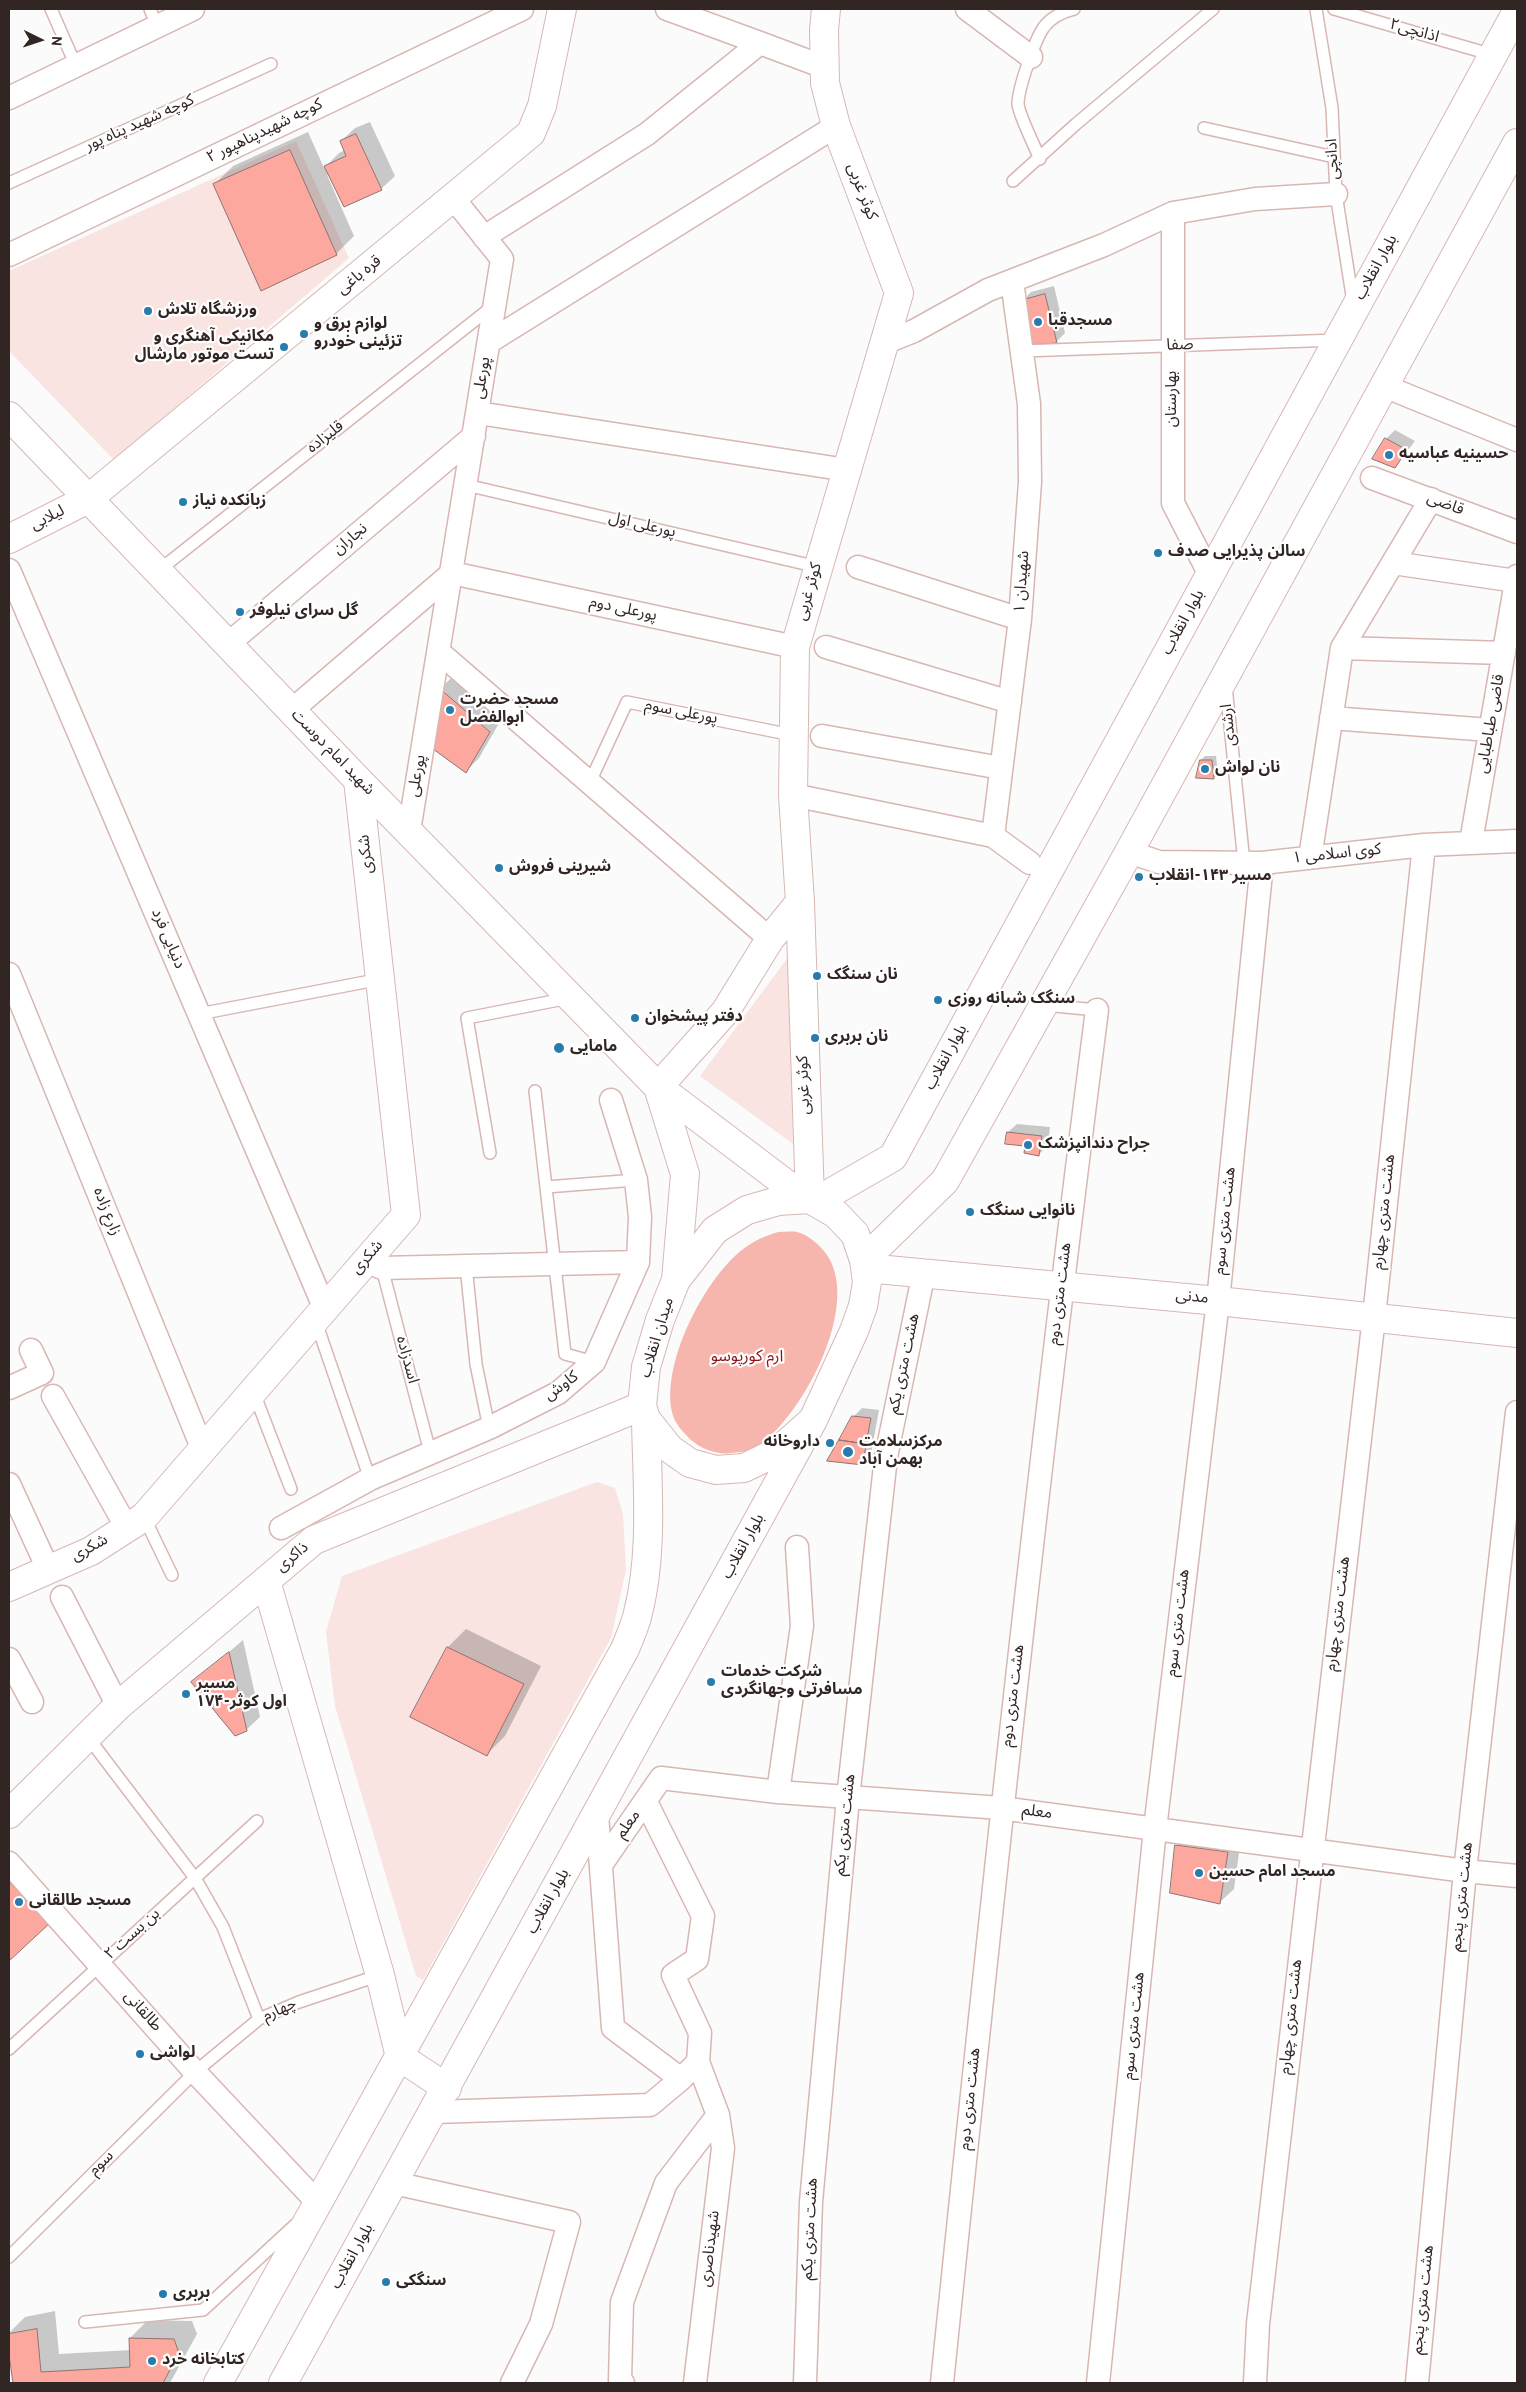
<!DOCTYPE html>
<meta charset="utf-8">
<style>
body{margin:0}
#map{position:relative;width:1526px;height:2392px;overflow:hidden;background:#fbfbfb;font-family:Overpass,sans-serif}
canvas{display:block}
.frame{position:absolute;inset:0;border:10px solid #322624;pointer-events:none}
.north{position:absolute;left:15px;top:15px;width:50px;height:50px;-webkit-text-stroke:4px #fff;paint-order:stroke;rotate:94deg;font-size:14px;font-weight:700;line-height:20px;text-align:center;color:#322624}
.north::after{content:'';display:block;margin:auto;width:18px;height:22px;background:#322624;clip-path:polygon(50% 0,100% 100%,50% 72%,0 100%)}
</style>
<div id="map">
<canvas width="1526" height="2392"></canvas>
<div class="frame"></div>
<div class="north">N</div>
</div>
<script>
const c = document.querySelector('canvas').getContext('2d');
c.lineJoin = 'round';
function fill(path, color) { c.fillStyle = color; c.fill(path, 'evenodd'); }
function trace(path, color, width, dash) { c.strokeStyle = color; c.lineWidth = width; c.lineCap = dash ? 'butt' : 'round'; c.setLineDash(dash || []); c.stroke(path); }
function drawText(font, color, halo, rows, align = 'center') {
  c.font = font + ' Overpass,"Noto Sans Arabic",sans-serif'; c.lineWidth = 4.5; c.setLineDash([]); c.textBaseline = 'middle'; c.strokeStyle = halo; c.fillStyle = color; for (const [text, x, y, turn = 0] of rows) {
    c.save(); c.translate(x, y); c.rotate((+turn || 0) * Math.PI / 180); c.textAlign = isNaN(turn) ? turn : align; if (halo) c.strokeText(text, 0, 0); c.fillText(text, 0, 0); c.restore();
  }
}
fill(new Path2D(`
 M 296,141 L 349,258 L 114,460 L 9,351 L 9,271 Z
 M 789,956 L 793,1144 L 700,1076 Z
 M 597,1482 L 615,1488 L 623,1514 L 626,1570 L 611,1638 L 423,1980 L 416,1976 L 335,1706 L 326,1632 L 342,1576 Z`), '#f9e4e1');
fill(new Path2D(`
 M 778,1232 C 784,1232 791,1231 797,1232 C 808,1235 817,1243 824,1251 C 865,1300 803,1416 758,1446 C 751,1451 741,1452 732,1453 C 718,1455 701,1449 691,1440 C 683,1432 674,1423 672,1412 C 662,1364 701,1287 736,1255 C 748,1244 761,1237 778,1232 Z`), '#f6b5ad');
fill(new Path2D(`
 M 370,122 L 395,176 L 381,189 L 327,175 L 354,236 L 336,254 L 215,184 L 233,166 L 308,132 L 324,168 L 339,153 L 345,150 L 341,141 L 355,128 Z
 M 1054,286 L 1065,333 L 1056,342 L 1022,301 L 1031,292 Z
 M 1395,430 L 1415,441 L 1395,467 L 1386,439 Z
 M 453,676 L 502,718 L 479,758 L 466,771 L 440,689 Z
 M 1205,756 L 1216,756 L 1218,774 L 1214,778 L 1201,760 Z
 M 1017,1124 L 1050,1127 L 1048,1146 L 1039,1154 L 1008,1132 Z
 M 862,1408 L 879,1410 L 871,1454 L 863,1463 L 853,1417 Z
 M 466,1629 L 541,1666 L 505,1736 L 487,1754 L 411,1717 L 448,1647 Z
 M 243,1640 L 260,1717 L 246,1730 L 193,1683 Z
 M 1190,1832 L 1241,1839 L 1234,1889 L 1220,1902 L 1176,1846 Z
 M 9,1876 L 49,1922 L 9,1959 Z
 M 55,2311 L 59,2354 L 131,2350 L 130,2338 L 148,2320 L 192,2321 L 197,2334 L 170,2383 L 15,2383 L 9,2348 L 9,2333 L 25,2317 Z`), '#0003');
const building = new Path2D(`
 M 356,134 L 382,190 L 344,207 L 324,166 L 346,156 L 340,141 Z
 M 290,150 L 337,255 L 261,291 L 213,184 Z
 M 1045,294 L 1057,343 L 1027,345 L 1020,301 Z
 M 1385,438 L 1407,450 L 1395,468 L 1372,459 Z
 M 439,688 L 490,732 L 466,773 L 429,746 Z
 M 1200,760 L 1212,760 L 1214,779 L 1196,778 Z
 M 1007,1132 L 1042,1136 L 1039,1156 L 1024,1153 L 1025,1146 L 1005,1144 Z
 M 852,1416 L 871,1418 L 866,1444 L 839,1440 Z
 M 839,1440 L 866,1444 L 863,1465 L 827,1461 Z
 M 447,1647 L 524,1684 L 487,1756 L 410,1717 Z
 M 229,1652 L 247,1731 L 235,1736 L 191,1682 Z
 M 1175,1845 L 1228,1852 L 1220,1904 L 1170,1893 Z
 M 9,1882 L 50,1923 L 9,1961 Z
 M 37,2329 L 41,2372 L 130,2367 L 129,2338 L 174,2339 L 179,2353 L 163,2383 L 13,2383 L 9,2355 L 9,2334 Z`);
fill(building, '#fda89e');
trace(building, '#91736f', 1);
const service = new Path2D(`
 M 51,9 L 76,66
 M 150,9 L 157,26
 M 1316,9 L 1332,108 L 1336,194 L 1353,302
 M 1334,9 L 1493,55
 M 1204,128 L 1334,157
 M 1040,159 C 1035,147 1019,115 1018,104 C 1018,89 1035,39 1044,27 C 1051,17 1063,12 1074,9
 M 1013,181 L 1076,124 L 1213,9
 M 9,183 L 271,64
 M 1022,351 L 1337,340
 M 466,485 L 818,567
 M 158,571 L 493,306
 M 1226,686 L 1244,863
 M 590,782 L 627,702 L 792,735
 M 1044,1005 L 1097,1010
 M 199,1014 L 381,979
 M 535,1091 L 565,1354 L 594,1362
 M 490,1153 L 467,1018 L 569,998
 M 546,1187 L 636,1180
 M 466,1266 L 476,1364 L 489,1428
 M 382,1268 L 430,1452
 M 316,1322 L 370,1479
 M 254,1393 L 291,1489
 M 144,1517 L 172,1575
 M 87,1736 L 195,1878 L 223,1927 L 259,2019
 M 9,2049 L 257,1821
 M 9,2257 L 195,2072 L 259,2019 L 299,2002 L 380,1975
 M 85,2322 L 203,2310 L 295,2225`);
const minor = new Path2D(`
 M 667,9 L 760,43
 M 967,9 L 1031,57
 M 9,98 L 193,9
 M 1173,213 L 1173,503 L 1210,575
 M 484,237 L 647,134 L 760,43 L 824,67
 M 9,255 L 522,9
 M 1012,281 L 1029,404 L 1030,482 L 1020,619 L 993,836 L 1030,863
 M 489,342 L 836,126
 M 884,343 L 914,331 L 988,290 L 1104,245 L 1173,213 L 1255,199 L 1336,194
 M 1384,386 L 1517,440
 M 478,413 L 847,470
 M 1372,478 L 1517,532
 M 1393,563 L 1516,581
 M 858,567 L 1020,619
 M 9,570 L 325,1309
 M 228,644 L 474,436
 M 826,647 L 1010,702
 M 1342,648 L 1504,653
 M 439,652 L 770,939
 M 292,710 L 452,573 L 795,647
 M 1331,718 L 1490,730
 M 822,736 L 1001,768
 M 793,795 L 993,836
 M 409,831 L 502,259 L 454,199
 M 1471,842 L 1517,576
 M 1129,852 L 1159,862 L 1262,863 L 1424,845 L 1517,841
 M 1310,858 L 1342,648 L 1431,499
 M 9,974 L 203,1450
 M 365,1261 L 382,1268 L 638,1262
 M 9,1388 L 42,1373 L 31,1350
 M 53,1396 L 127,1528
 M 9,1484 L 49,1571
 M 281,1528 L 370,1479 L 489,1428 L 558,1393 L 594,1362 L 638,1262 L 640,1217 L 636,1180 L 611,1100
 M 62,1597 L 118,1706
 M 9,1659 L 32,1702
 M 778,1792 L 802,1626 L 797,1547
 M 646,1802 L 703,1916 L 697,1959 L 673,1975 L 700,2033 L 698,2062
 M 597,1814 L 613,2028 L 681,2079 L 698,2062 L 718,2115 L 666,2183 L 622,2302 L 620,2380 L 623,2383
 M 9,1863 L 195,2072 L 318,2203
 M 601,1865 L 661,1778 L 778,1792 L 1001,1808 L 1465,1871 L 1517,1876
 M 434,2112 L 650,2105 L 681,2079
 M 394,2183 L 569,2222 L 541,2324 L 512,2383
 M 695,2383 L 723,2148 L 718,2115
 M 805,2383 L 811,2202 L 848,1798 L 886,1457 L 924,1272
 M 942,2383 C 989,1925 1038,1467 1097,1010
 M 1098,2383 L 1155,1829 L 1218,1301 L 1262,863
 M 1255,2383 L 1258,2324 L 1374,1317 L 1424,845
 M 1417,2383 L 1465,1871 L 1517,1412`);
const tertiary = new Path2D(`
 M 658,1087 L 725,1012 L 770,939 L 800,902
 M 810,1199 L 800,902 L 793,795 L 795,647 L 899,293 L 836,126 L 825,83 L 824,30 L 826,9
 M 9,1587 L 91,1551 L 144,1517 L 406,1215 L 358,780`);
const secondary = new Path2D(`
 M 9,539 L 88,499 L 531,133 L 542,106 L 562,9
 M 866,1268 L 1218,1301 L 1517,1333
 M 266,1581 L 380,1975 L 400,2057 L 447,2088
 M 9,1814 L 118,1706 L 314,1540 L 642,1406`);
const primary = new Path2D(`
 M 9,416 L 358,780 L 658,1087 L 806,1199
 M 658,1087 L 685,1174 L 676,1280
 M 810,1199 L 836,1214 L 855,1234 L 864,1260 L 867,1282 L 863,1306 L 854,1331 L 813,1420 L 777,1452 L 744,1468 L 716,1470 L 690,1463 L 670,1449 L 646,1419 L 642,1406 L 646,1367 L 660,1320 L 676,1280 L 715,1230 L 747,1210 L 778,1201 Z
 M 815,1202 L 893,1157 L 1517,11
 M 864,1260 L 945,1181 L 1129,852 L 1517,143
 M 218,2383 L 625,1649 C 629,1639 634,1628 637,1617 C 654,1554 647,1484 646,1419
 M 283,2383 L 813,1420`);
trace(service, '#d8b7b3', 14);
trace(minor, '#d8b7b3', 25);
trace(tertiary, '#d8b7b3', 30);
trace(secondary, '#d8b7b3', 30);
trace(primary, '#d8b7b3', 30);
trace(service, '#fff', 11);
trace(minor, '#fff', 22);
trace(tertiary, '#fff', 28);
trace(secondary, '#fff', 28);
trace(primary, '#fff', 28);
for (const [x, y, r, color] of [
 [148,311,5,"#277cac"],
 [1038,322,5,"#277cac"],
 [304,334,5,"#277cac"],
 [284,347,5,"#277cac"],
 [1389,455,5,"#277cac"],
 [183,502,5,"#277cac"],
 [1158,553,5,"#277cac"],
 [240,612,5,"#277cac"],
 [450,710,5,"#277cac"],
 [1205,769,5,"#277cac"],
 [499,868,5,"#277cac"],
 [1139,877,5,"#277cac"],
 [817,976,5,"#277cac"],
 [938,1000,5,"#277cac"],
 [635,1018,5,"#277cac"],
 [815,1038,5,"#277cac"],
 [559,1048,6,"#277cac"],
 [1028,1145,5,"#277cac"],
 [970,1212,5,"#277cac"],
 [830,1443,5,"#277cac"],
 [848,1452,6,"#277cac"],
 [711,1682,5,"#277cac"],
 [186,1694,5,"#277cac"],
 [1199,1873,5,"#277cac"],
 [19,1902,5,"#277cac"],
 [140,2054,5,"#277cac"],
 [386,2282,5,"#277cac"],
 [163,2294,5,"#277cac"],
 [152,2361,5,"#277cac"]
]) { const dot = new Path2D(); dot.arc(x, y, r, 0, 2 * Math.PI); c.fillStyle = color; c.fill(dot); trace(dot, '#fff', 2); }
drawText('16px', '#322624', '#fff', [
 ["اذانچی۲",1414,32,16],
 ["کوچه شهید پناه پور",140,124,-24],
 ["۲ کوچه شهیدپناهپور",265,132,-26],
 ["ادانچی",1334,159,-93],
 ["کوثر غربی",861,192,69],
 ["بلوار انقلاب",1377,268,-61],
 ["قره باغی",360,276,-39],
 ["صفا",1180,346,-2],
 ["پورعلی",483,378,-81],
 ["بهارستان",1173,399,-90],
 ["قلیزاده",326,438,-38],
 ["قاضی",1445,505,21],
 ["لیلابی",48,519,-27],
 ["پورعلی اول",642,526,13],
 ["نجاران",351,540,-40],
 ["شهیدان ۱",1023,582,-86],
 ["کوثر غربی",810,592,-74],
 ["پورعلی دوم",623,610,12],
 ["بلوار انقلاب",1184,623,-61],
 ["پورعلی سوم",681,713,11],
 ["قاضی طباطبایی",1492,724,-80],
 ["ارشدی",1230,725,-96],
 ["شهید امام دوست",332,753,46],
 ["پورعلی",418,776,-80],
 ["شکری",367,854,-96],
 ["کوی اسلامی ۱",1337,855,-6],
 ["دنیایی فرد",167,939,67],
 ["بلوار انقلاب",947,1058,-61],
 ["کوثر غربی",805,1085,-92],
 ["زارع زاده",106,1212,68],
 ["هشت متری چهارم",1385,1212,-84],
 ["هشت متری سوم",1226,1221,-84],
 ["شکری",368,1258,-49],
 ["هشت متری دوم",1061,1294,-83],
 ["مدنی",1192,1298,6],
 ["میدان انقلاب",658,1338,-73],
 ["اسدزاده",406,1360,75],
 ["هشت متری یکم",905,1364,-78],
 ["کاوش",562,1387,-36],
 ["بلوار انقلاب",744,1547,-61],
 ["شکری",90,1549,-29],
 ["ذاکری",293,1558,-40],
 ["هشت متری چهارم",1339,1614,-83],
 ["هشت متری سوم",1179,1623,-83],
 ["هشت متری دوم",1014,1696,-83],
 ["معلم",1037,1813,8],
 ["معلم",629,1825,-55],
 ["هشت متری یکم",846,1825,-84],
 ["هشت متری پنجم",1463,1897,-84],
 ["بلوار انقلاب",549,1902,-61],
 ["بن بست ۲",133,1935,-42],
 ["چهارم",280,2011,-24],
 ["طالقانی",142,2012,48],
 ["هشت متری چهارم",1292,2017,-84],
 ["هشت متری سوم",1135,2026,-84],
 ["هشت متری دوم",971,2099,-84],
 ["سوم",102,2164,-45],
 ["هشت متری یکم",811,2229,-87],
 ["شهید‌ناصری",711,2249,-83],
 ["بلوار انقلاب",353,2257,-61],
 ["هشت متری پنجم",1424,2300,-84]
]);
drawText('bold 16px', '#322624', '#fff', [
 ["ورزشگاه تلاش",158,311],
 ["مسجدقبا",1048,322],
 ["لوازم برق و",314,325],
 ["تزئینی خودرو",314,343],
 ["مکانیکی آهنگری و",274,338,"right"],
 ["تست موتور مارشال",274,356,"right"],
 ["حسینیه عباسیه",1399,455],
 ["زبانکده نیاز",193,502],
 ["سالن پذیرایی صدف",1168,553],
 ["گل سرای نیلوفر",250,612],
 ["مسجد حضرت",460,701],
 ["ابوالفضل",460,719],
 ["نان لواش",1215,769],
 ["شیرینی فروش",509,868],
 ["مسیر ۱۴۳-انقلاب",1149,877],
 ["نان سنگک",827,976],
 ["سنگک شبانه روزی",948,1000],
 ["دفتر پیشخوان",645,1018],
 ["نان بربری",825,1038],
 ["مامایی",570,1048],
 ["جراح دندانپزشک",1038,1145],
 ["نانوایی سنگک",980,1212],
 ["داروخانه",820,1443,"right"],
 ["مرکزسلامت",859,1443],
 ["بهمن آباد",859,1461],
 ["شرکت خدمات",721,1673],
 ["مسافرتی وجهانگردی",721,1691],
 ["مسیر",196,1685],
 ["۱۷۴-اول کوثر",196,1703],
 ["مسجد امام حسین",1209,1873],
 ["مسجد طالقانی",29,1902],
 ["لواشی",150,2054],
 ["سنگکی",396,2282],
 ["بربری",173,2294],
 ["کتابخانه خرد",162,2361]
], 'left');
drawText('16px', '#8e1114', '#fff', [
 ["ارم کورپوسو",747,1358]
]);
</script>
